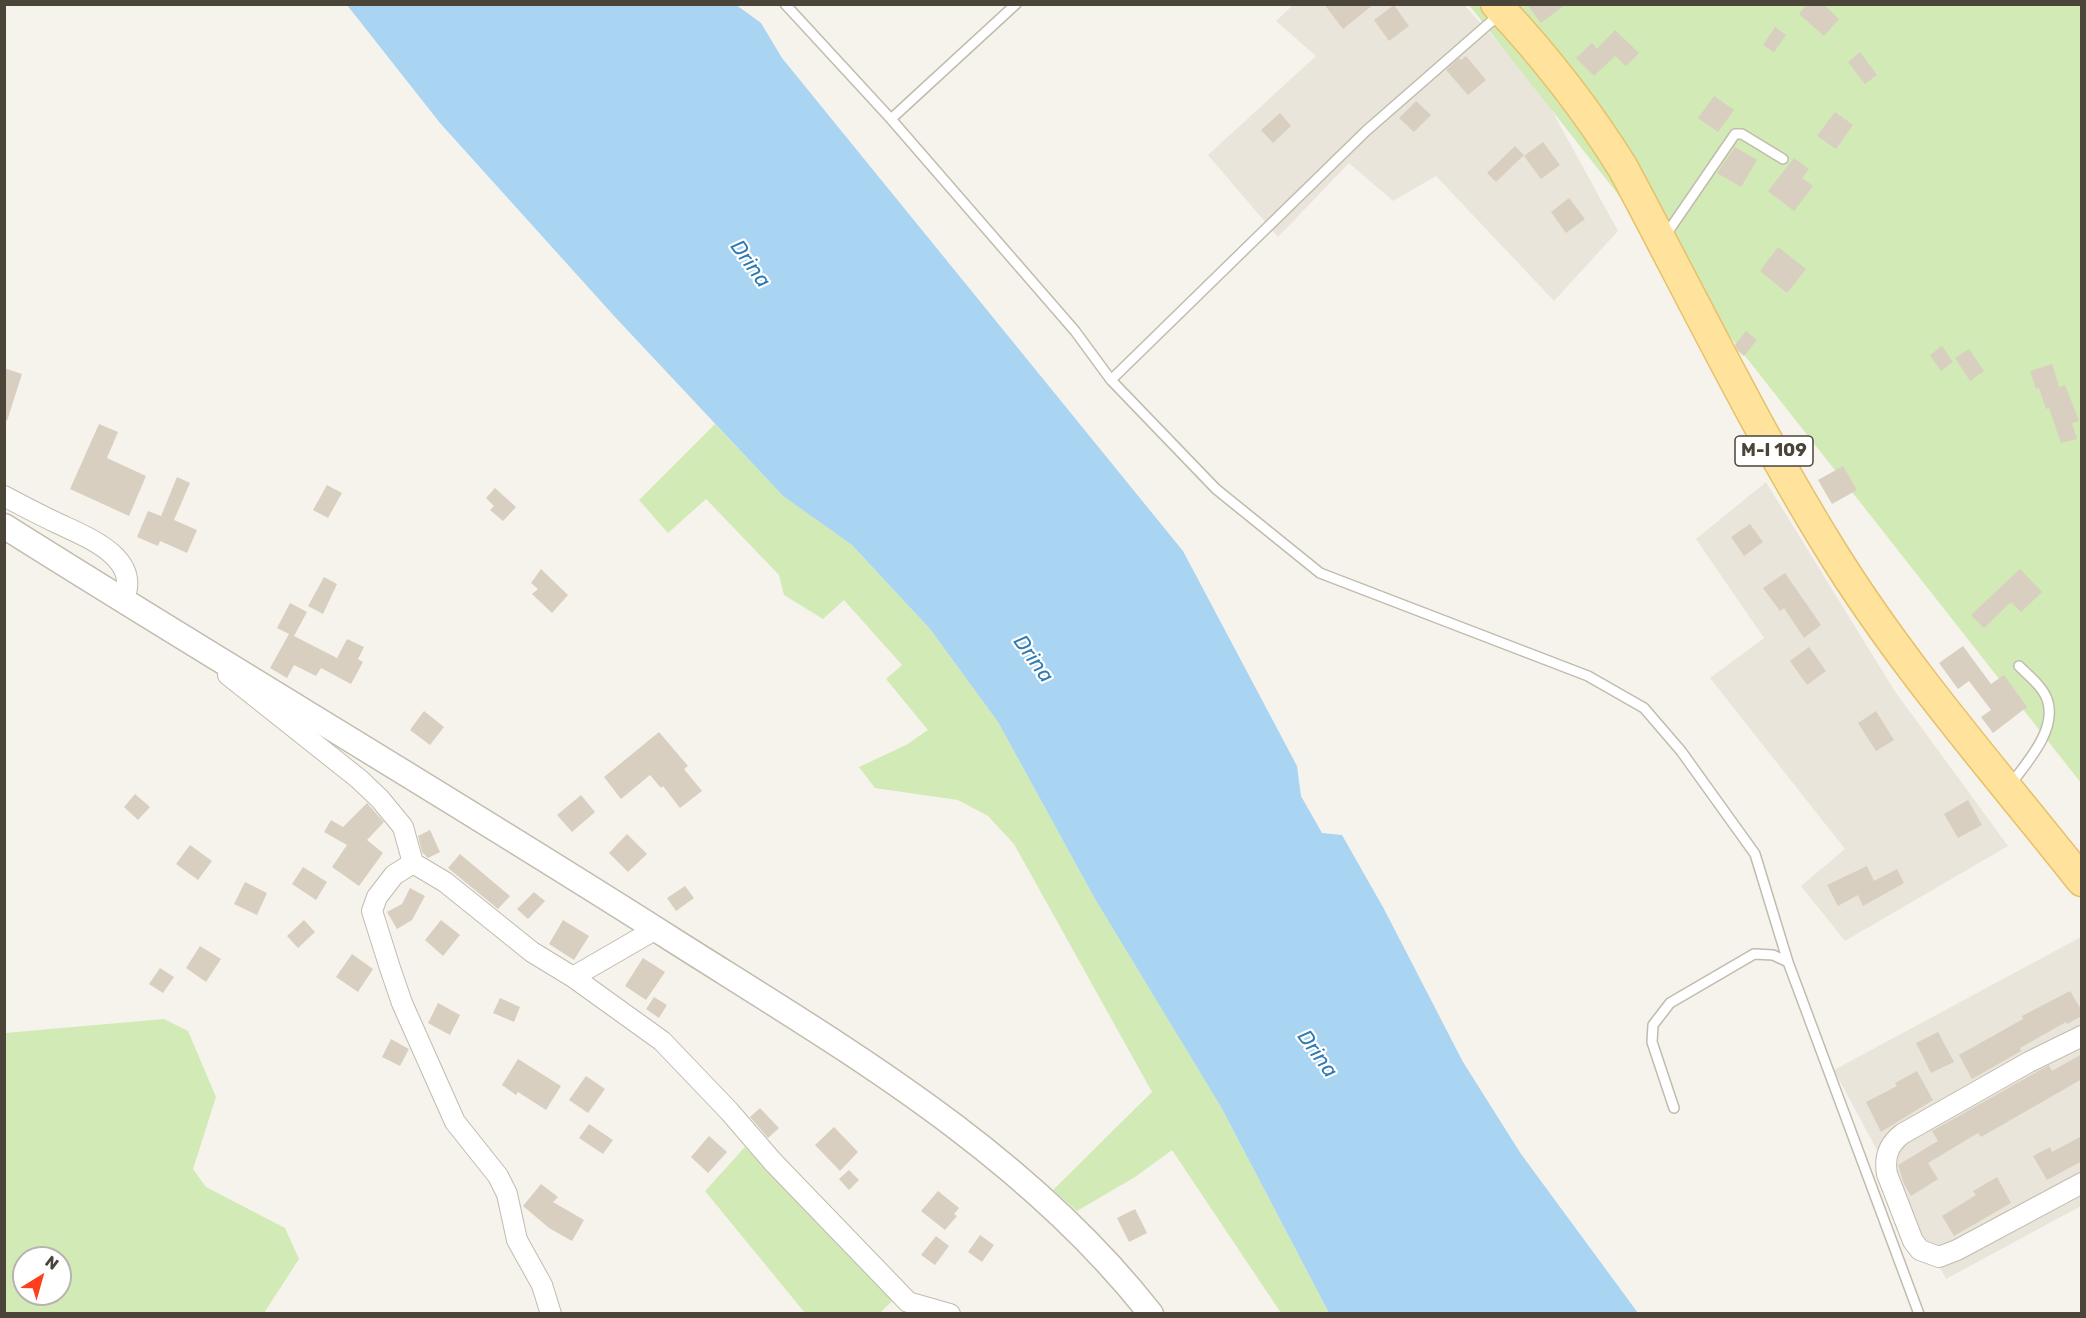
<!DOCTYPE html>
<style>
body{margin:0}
#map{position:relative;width:2086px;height:1318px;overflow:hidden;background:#f6f3ec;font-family:Rubik,sans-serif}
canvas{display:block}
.frame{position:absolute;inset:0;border:6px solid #4b4439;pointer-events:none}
.north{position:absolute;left:12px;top:1246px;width:60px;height:60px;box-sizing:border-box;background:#fff;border:2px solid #b7b4b0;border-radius:50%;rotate:37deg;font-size:16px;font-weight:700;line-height:24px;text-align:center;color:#4b4439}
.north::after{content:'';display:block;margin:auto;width:21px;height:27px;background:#fc3f1d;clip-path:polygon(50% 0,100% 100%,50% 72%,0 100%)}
</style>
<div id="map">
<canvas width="2086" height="1318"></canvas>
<div class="frame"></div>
<div class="north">N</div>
</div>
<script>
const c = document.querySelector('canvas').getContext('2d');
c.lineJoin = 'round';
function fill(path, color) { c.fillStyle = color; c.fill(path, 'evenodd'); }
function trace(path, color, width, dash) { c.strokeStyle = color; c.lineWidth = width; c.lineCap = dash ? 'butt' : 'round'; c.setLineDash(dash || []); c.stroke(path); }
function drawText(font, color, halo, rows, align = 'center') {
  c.font = font + ' Rubik,sans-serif'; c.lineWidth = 4.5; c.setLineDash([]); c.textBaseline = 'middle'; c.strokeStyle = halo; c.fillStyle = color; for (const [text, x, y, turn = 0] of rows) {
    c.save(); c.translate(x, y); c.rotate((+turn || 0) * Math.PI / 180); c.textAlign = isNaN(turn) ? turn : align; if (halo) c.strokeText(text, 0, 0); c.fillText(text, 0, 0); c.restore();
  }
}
fill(new Path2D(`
 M 1293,5 L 1464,5 L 1539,87 L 1618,231 L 1554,301 L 1436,176 L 1393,201 L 1349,163 L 1278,237 L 1208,155 L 1316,56 L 1276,21 Z
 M 1766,482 L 1894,690 L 2008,846 L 1845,941 L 1801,886 L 1845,849 L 1710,678 L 1764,638 L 1696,539 Z
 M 2081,937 L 2081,1206 L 1946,1279 L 1834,1070 Z`), '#eae5da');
fill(new Path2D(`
 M 1469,5 L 2081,5 L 2081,783 Z
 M 715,424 L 783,496 L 852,545 L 930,629 L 998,722 L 1095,899 L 1221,1107 L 1329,1313 L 1281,1313 L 1172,1150 L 1135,1177 L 1077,1211 L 1053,1190 L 1152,1092 L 1014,844 L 988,816 L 958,800 L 875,788 L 859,767 L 906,745 L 928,730 L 886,679 L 902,665 L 844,600 L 823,619 L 784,595 L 779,575 L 706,499 L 668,533 L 639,500 Z
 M 164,1019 L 188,1031 L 216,1097 L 193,1169 L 206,1187 L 285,1228 L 299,1259 L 264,1313 L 5,1313 L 5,1033 ZM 24,1258 L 60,1258 L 60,1294 L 24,1294 Z
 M 745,1147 L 894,1299 L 880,1313 L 805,1313 L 705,1191 Z`), '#d2eab5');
fill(new Path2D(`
 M 735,4 L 761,23 L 782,58 L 1183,551 L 1297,766 L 1301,796 L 1322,833 L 1342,835 L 1384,909 L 1463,1062 L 1521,1154 L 1638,1313 L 1329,1313 L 1221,1107 L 1095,899 L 998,722 L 930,629 L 852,545 L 783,496 L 615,317 L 440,123 L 347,5 Z`), '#a9d4f2');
fill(new Path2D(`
 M 1324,4 L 1374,4 L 1343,29 Z
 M 1527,4 L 1566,4 L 1541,23 Z
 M 1807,4 L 1823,4 L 1839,19 L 1824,36 L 1799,14 Z
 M 1394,5 L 1409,26 L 1389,41 L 1374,20 Z
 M 1775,27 L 1786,35 L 1774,52 L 1763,45 Z
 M 1615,30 L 1639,53 L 1626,66 L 1615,56 L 1594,76 L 1576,58 L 1592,43 L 1597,49 Z
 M 1860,52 L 1877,75 L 1865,84 L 1848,62 Z
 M 1466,56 L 1486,80 L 1468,95 L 1446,70 L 1459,58 L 1461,60 Z
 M 1714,96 L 1734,110 L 1718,132 L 1698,118 Z
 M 1416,101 L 1431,115 L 1414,132 L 1399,118 Z
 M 1835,112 L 1853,125 L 1836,149 L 1817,136 Z
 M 1280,113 L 1291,126 L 1273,143 L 1261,130 Z
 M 1543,142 L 1560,165 L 1541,179 L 1524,156 Z
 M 1515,146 L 1524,155 L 1496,182 L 1487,173 Z
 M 1735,147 L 1757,160 L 1741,187 L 1717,173 Z
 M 1794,158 L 1809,169 L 1802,178 L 1813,186 L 1794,211 L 1768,191 Z
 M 1569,198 L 1585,219 L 1566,233 L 1551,212 Z
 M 1778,247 L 1806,269 L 1787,293 L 1760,271 Z
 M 1746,331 L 1757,340 L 1744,356 L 1738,351 L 1735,345 Z
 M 1942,346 L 1953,362 L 1941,371 L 1930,355 Z
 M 1969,349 L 1984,371 L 1970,381 L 1955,358 Z
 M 2052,364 L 2059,387 L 2065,385 L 2079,421 L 2072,423 L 2077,439 L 2061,443 L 2049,408 L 2046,409 L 2039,388 L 2036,389 L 2030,371 Z
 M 4,368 L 22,374 L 7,421 L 4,420 Z
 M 99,424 L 118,432 L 107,458 L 146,476 L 129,516 L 70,489 Z
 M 1843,466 L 1857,490 L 1832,504 L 1818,480 Z
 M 177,477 L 190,483 L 174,520 L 197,530 L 187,553 L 160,541 L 158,546 L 137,537 L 148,511 L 161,516 Z
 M 327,485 L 342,493 L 328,518 L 313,510 Z
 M 495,488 L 516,507 L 503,521 L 490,510 L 494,506 L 486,498 Z
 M 1750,524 L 1763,542 L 1744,556 L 1731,537 Z
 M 541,569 L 568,595 L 552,613 L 532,594 L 538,589 L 531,583 Z
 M 2020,569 L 2042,592 L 2021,612 L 2011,602 L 1984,628 L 1971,615 Z
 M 1785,573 L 1821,625 L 1804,638 L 1784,608 L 1780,611 L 1763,588 Z
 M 324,577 L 337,584 L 323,614 L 308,606 Z
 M 290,603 L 307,612 L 294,636 L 337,658 L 347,639 L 364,647 L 358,659 L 363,662 L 351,684 L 321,668 L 316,676 L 294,665 L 287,678 L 270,668 L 289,634 L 277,628 Z
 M 1963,646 L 1991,684 L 2004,675 L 2027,707 L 1993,733 L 1981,717 L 1991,710 L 1969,681 L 1958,689 L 1939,663 Z
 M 1809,647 L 1826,671 L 1807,685 L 1790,661 Z
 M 424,711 L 444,727 L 430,745 L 410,730 Z
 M 1876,711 L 1894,740 L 1876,751 L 1858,723 Z
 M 659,732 L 688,766 L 684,769 L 702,791 L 680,808 L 663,786 L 661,788 L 650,775 L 621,799 L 604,777 Z
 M 135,794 L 150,807 L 138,820 L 124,807 Z
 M 581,795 L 595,812 L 572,832 L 557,815 Z
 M 1968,800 L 1982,825 L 1958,838 L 1944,814 Z
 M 367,803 L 384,822 L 367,840 L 383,853 L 359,886 L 332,867 L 347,845 L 324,832 L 331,820 L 343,827 Z
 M 430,830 L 440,852 L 428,858 L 422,852 L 418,836 Z
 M 627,834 L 647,854 L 628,872 L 609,853 Z
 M 190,845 L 212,861 L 198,880 L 176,864 Z
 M 460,854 L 510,896 L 498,909 L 448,868 Z
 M 1867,866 L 1874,881 L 1897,869 L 1904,883 L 1863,906 L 1858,895 L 1838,906 L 1827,885 Z
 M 303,867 L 327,882 L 316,900 L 292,884 Z
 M 245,882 L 267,893 L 257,915 L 234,904 Z
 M 685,886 L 694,898 L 676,911 L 667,898 Z
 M 410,888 L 425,896 L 412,920 L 397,929 L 387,912 L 402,904 Z
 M 534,892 L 545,901 L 528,919 L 517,909 Z
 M 304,920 L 315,932 L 298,948 L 287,936 Z
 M 441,920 L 460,935 L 443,956 L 425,940 Z
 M 563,920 L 589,936 L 574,960 L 549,944 Z
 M 200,946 L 221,959 L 206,982 L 186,968 Z
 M 352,954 L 373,969 L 358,992 L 336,977 Z
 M 643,958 L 665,972 L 646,1000 L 625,986 Z
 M 160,968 L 174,977 L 163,993 L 149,984 Z
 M 2070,991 L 2082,1011 L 2082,1016 L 2067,1024 L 2066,1022 L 2020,1048 L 2021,1051 L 1972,1079 L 1959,1055 L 2023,1019 L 2022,1016 Z
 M 654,997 L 667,1005 L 659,1018 L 646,1009 Z
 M 500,998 L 520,1007 L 514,1022 L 493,1013 Z
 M 438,1003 L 460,1015 L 450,1035 L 428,1023 Z
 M 1938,1032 L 1954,1062 L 1931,1073 L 1916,1043 Z
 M 391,1039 L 409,1049 L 400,1066 L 382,1057 Z
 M 2082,1054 L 2082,1079 L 1981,1137 L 1978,1133 L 1928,1163 L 1938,1179 L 1911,1196 L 1904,1184 L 1898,1165 L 1938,1141 L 1932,1131 L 2049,1065 L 2052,1071 Z
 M 518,1059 L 561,1086 L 546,1110 L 518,1092 L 516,1095 L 502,1085 Z
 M 1917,1071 L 1933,1100 L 1881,1132 L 1866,1102 L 1897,1086 L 1895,1083 Z
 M 586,1076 L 605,1089 L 588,1113 L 569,1100 Z
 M 760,1108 L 779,1128 L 768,1138 L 750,1117 Z
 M 589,1124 L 613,1140 L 603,1154 L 579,1138 Z
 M 834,1127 L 858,1152 L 840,1171 L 815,1145 Z
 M 709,1136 L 727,1152 L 708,1173 L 691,1157 Z
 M 2082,1136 L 2082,1161 L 2047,1180 L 2033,1156 L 2050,1147 L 2052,1152 Z
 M 849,1170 L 859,1180 L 849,1190 L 839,1179 Z
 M 1997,1177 L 2011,1203 L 1954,1236 L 1942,1216 L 1976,1195 L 1973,1191 Z
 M 541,1184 L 558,1197 L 553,1202 L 584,1220 L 572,1241 L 549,1228 L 523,1206 Z
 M 938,1191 L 959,1208 L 954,1214 L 957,1216 L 945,1230 L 921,1211 Z
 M 1135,1209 L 1147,1233 L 1129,1242 L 1117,1218 Z
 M 980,1235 L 994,1245 L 982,1262 L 968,1252 Z
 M 936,1236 L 949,1246 L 935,1265 L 921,1255 Z`), '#d8cfc1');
const service = new Path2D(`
 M 785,4 L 891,119 L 1075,331 L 1111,380 L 1216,489 L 1320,573 L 1588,676 L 1644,708 L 1681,751 L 1755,854 L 1788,962 L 1919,1314
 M 891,119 L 1016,4
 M 1665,236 L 1735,134 L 1742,134 L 1783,159
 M 1111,380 L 1366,131 L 1501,13
 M 2011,784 C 2027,762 2058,729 2047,699 C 2042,686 2029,676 2019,666
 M 1674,1108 L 1652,1042 L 1653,1025 L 1670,1003 L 1754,954 L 1773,955 L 1788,962`);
const minor = new Path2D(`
 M 4,496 C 21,505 38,514 55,522 C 86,537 143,557 123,601
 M 228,675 L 359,779 L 380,799 L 403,827 L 413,863 L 445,882 L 532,952 L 573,977 L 662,1041 L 729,1111 L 773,1162 L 908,1302 L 950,1314
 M 413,863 L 394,875 L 377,897 L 372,911 L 390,968 L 402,1003 L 455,1122 L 498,1176 L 507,1194 L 517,1240 L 542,1285 L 551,1314
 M 573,977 L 656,929
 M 2082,1036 L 2029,1062 L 1902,1134 C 1888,1145 1884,1157 1887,1174 L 1913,1241 L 1920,1250 L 1939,1257 L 1957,1250 L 2082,1183`);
const tertiary = new Path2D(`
 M 4,526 C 226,666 452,799 673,940 C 845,1049 1023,1151 1151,1314`);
const primary = new Path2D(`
 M 1496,4 C 1545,56 1585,107 1623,168 C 1691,295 1754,425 1829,547 C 1902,666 1995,771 2082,881`);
trace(service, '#c2bbae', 12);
trace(minor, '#c2bbae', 22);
trace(tertiary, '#c2bbae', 27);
trace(primary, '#e6c16a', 33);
trace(service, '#fff', 9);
trace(minor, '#fff', 20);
trace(tertiary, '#fff', 24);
trace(primary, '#ffe39c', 30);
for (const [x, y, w] of [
 [1774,451,78]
]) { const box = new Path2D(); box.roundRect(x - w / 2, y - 15, w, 30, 4.5); c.fillStyle = '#fff'; c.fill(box); trace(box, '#4b4439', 1.5); }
drawText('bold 18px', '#4b4439', null, [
 ["M-I 109",1774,451]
]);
drawText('italic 21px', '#2e7ab2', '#fff', [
 ["Drina",750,264,54],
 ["Drina",1033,659,54],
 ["Drina",1317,1054,54]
]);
</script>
